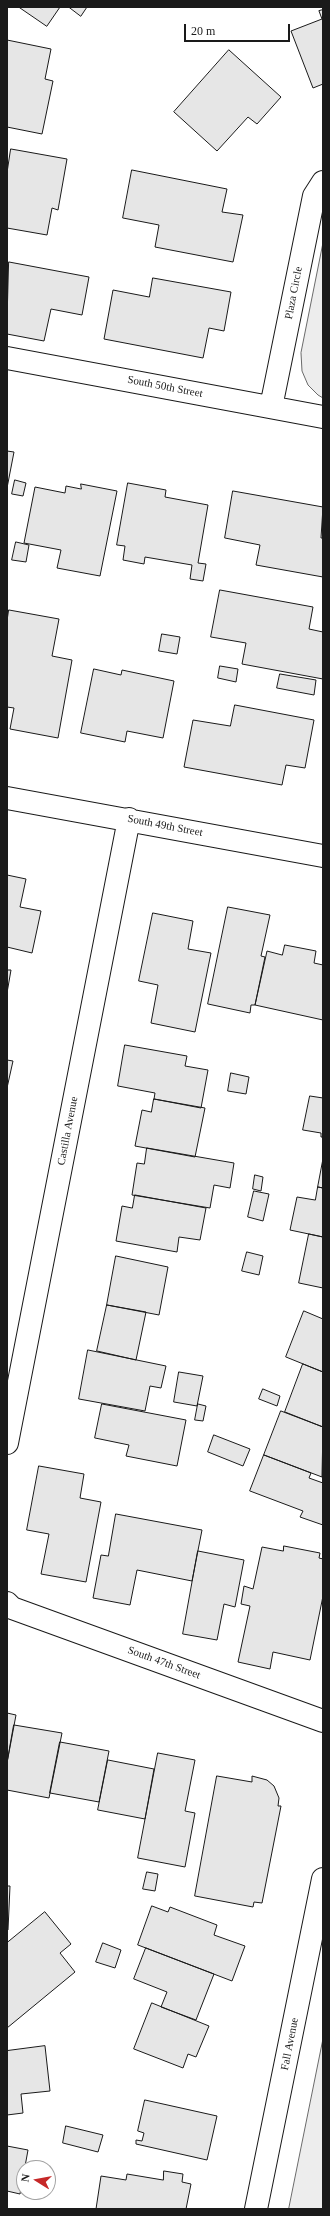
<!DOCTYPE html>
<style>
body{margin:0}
#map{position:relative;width:330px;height:2216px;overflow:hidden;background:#fff;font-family:"Times New Roman",serif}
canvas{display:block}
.frame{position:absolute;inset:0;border:8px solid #1a1a1a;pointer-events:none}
.north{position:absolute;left:16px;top:2160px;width:40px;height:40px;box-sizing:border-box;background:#fff;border:1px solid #a3a3a3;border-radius:50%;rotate:281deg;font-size:11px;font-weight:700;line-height:16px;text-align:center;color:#1a1a1a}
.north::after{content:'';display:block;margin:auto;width:14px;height:18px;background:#c62828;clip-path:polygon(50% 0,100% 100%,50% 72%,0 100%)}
.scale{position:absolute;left:184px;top:24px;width:106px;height:18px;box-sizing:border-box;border:2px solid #1a1a1a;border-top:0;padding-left:5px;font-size:12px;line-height:14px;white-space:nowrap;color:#1a1a1a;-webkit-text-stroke:3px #fff;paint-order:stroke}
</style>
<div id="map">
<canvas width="330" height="2216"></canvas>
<div class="frame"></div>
<div class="north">N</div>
<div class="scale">20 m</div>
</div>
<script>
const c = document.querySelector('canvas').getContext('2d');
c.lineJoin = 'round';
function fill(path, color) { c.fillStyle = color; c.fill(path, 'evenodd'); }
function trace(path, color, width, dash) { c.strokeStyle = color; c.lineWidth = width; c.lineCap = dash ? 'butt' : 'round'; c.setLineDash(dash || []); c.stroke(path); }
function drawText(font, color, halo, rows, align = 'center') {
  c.font = font + ' "Times New Roman",serif'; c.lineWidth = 3; c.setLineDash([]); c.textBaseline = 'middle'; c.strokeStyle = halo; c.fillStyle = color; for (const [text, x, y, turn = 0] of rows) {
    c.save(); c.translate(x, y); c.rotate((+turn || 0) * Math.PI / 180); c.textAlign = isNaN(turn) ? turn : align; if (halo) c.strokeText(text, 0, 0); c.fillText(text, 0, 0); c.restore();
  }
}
const built = new Path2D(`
 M 323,243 L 323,398 L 318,395 L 308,385 L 302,371 L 301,353 Z
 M 323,2039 L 323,2209 L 289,2209 Z`);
fill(built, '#ededed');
trace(built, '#6a6a6a', 1);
const building = new Path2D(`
 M 19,7 L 60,7 L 47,26 Z
 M 69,7 L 87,7 L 81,16 Z
 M 323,10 L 323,84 L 313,88 L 291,31 L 322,19 L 319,11 Z
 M 7,40 L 51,49 L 45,79 L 53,81 L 42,134 L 7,127 Z
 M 229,50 L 281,97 L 257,124 L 248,117 L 217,151 L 174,112 Z
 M 11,149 L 67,159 L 58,210 L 52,208 L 47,235 L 7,228 L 7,173 Z
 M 132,170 L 227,189 L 222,212 L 243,215 L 233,262 L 155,247 L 159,225 L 123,218 Z
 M 9,262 L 89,277 L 82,315 L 51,309 L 44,341 L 7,334 Z
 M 153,278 L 231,292 L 224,331 L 209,328 L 203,358 L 104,339 L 113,290 L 149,297 Z
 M 7,451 L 14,452 L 7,488 Z
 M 15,480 L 26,483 L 23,496 L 12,494 Z
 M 128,483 L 166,490 L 165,497 L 208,505 L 198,563 L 206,564 L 203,581 L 190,579 L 192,565 L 145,557 L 144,564 L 123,560 L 125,546 L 117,545 Z
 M 81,484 L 117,491 L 100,576 L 57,568 L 61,550 L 24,543 L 35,487 L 65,493 L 66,486 L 81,489 Z
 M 233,491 L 323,507 L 321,538 L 323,538 L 323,577 L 256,565 L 260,545 L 225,538 Z
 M 16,542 L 29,545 L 26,562 L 12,560 Z
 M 220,590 L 313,607 L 309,629 L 323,632 L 323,679 L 242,664 L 246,643 L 211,637 Z
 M 9,610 L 59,619 L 52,656 L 72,660 L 58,738 L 10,729 L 14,708 L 7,707 L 7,621 Z
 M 162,634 L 180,637 L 177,654 L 159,651 Z
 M 220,666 L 238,669 L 236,682 L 218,678 Z
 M 94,669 L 121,675 L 122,670 L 174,681 L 163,738 L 127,731 L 125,742 L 81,733 Z
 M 280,674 L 316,680 L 314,695 L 277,688 Z
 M 235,705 L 314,720 L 305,768 L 286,765 L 282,785 L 184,767 L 193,720 L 230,726 Z
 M 7,875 L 26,879 L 20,907 L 41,911 L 32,953 L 7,947 Z
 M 228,907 L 270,915 L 261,956 L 265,957 L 255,1005 L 251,1005 L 250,1013 L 208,1004 Z
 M 153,913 L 193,921 L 188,949 L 211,953 L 195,1032 L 151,1023 L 158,985 L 139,981 Z
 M 285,945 L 316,951 L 314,963 L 323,965 L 323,1020 L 255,1005 L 267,951 L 282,955 Z
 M 7,970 L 11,970 L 7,993 Z
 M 125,1045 L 187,1056 L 185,1066 L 208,1070 L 201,1108 L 154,1099 L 155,1093 L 118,1086 Z
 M 7,1060 L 13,1061 L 7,1088 Z
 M 231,1073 L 249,1077 L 246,1094 L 228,1091 Z
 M 310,1096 L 323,1098 L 323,1137 L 321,1137 L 321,1133 L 303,1130 Z
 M 154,1099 L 205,1108 L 195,1157 L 135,1146 L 142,1110 L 151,1112 Z
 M 147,1148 L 234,1163 L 230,1188 L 214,1185 L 210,1208 L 132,1195 L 137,1163 L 144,1164 Z
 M 323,1159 L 323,1188 L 318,1187 Z
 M 255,1175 L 263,1177 L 261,1191 L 253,1189 Z
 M 318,1187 L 323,1188 L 323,1237 L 290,1230 L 297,1197 L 315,1200 Z
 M 254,1191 L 269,1194 L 263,1221 L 248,1217 Z
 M 135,1195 L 206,1208 L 200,1240 L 179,1237 L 177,1252 L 116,1241 L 122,1206 L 132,1208 Z
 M 309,1234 L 323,1237 L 323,1288 L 299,1283 Z
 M 247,1252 L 263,1256 L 259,1275 L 242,1271 Z
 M 116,1256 L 168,1267 L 159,1315 L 107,1305 Z
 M 107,1305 L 146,1312 L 136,1360 L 97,1351 Z
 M 304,1311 L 323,1319 L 323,1372 L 286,1357 Z
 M 88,1350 L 166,1366 L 161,1388 L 150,1386 L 145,1411 L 79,1399 Z
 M 303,1364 L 323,1372 L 323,1427 L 285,1412 Z
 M 179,1372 L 203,1376 L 197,1406 L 174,1402 Z
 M 263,1389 L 280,1396 L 277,1406 L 259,1399 Z
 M 102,1404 L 186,1420 L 177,1466 L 126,1456 L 129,1445 L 95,1438 Z
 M 198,1404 L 206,1406 L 203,1421 L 195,1420 Z
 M 281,1411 L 323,1427 L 322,1477 L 264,1455 Z
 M 214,1435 L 250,1449 L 243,1466 L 208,1452 Z
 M 264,1455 L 311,1473 L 309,1478 L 323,1483 L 323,1525 L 300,1517 L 303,1511 L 250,1491 Z
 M 39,1466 L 84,1474 L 80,1498 L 101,1502 L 86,1582 L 41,1574 L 49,1534 L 27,1530 Z
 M 116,1514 L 202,1530 L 192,1581 L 137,1570 L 130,1605 L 93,1598 L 101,1555 L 108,1556 Z
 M 284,1546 L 320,1553 L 319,1558 L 323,1559 L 323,1596 L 310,1660 L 273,1652 L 270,1669 L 238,1662 L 250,1606 L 241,1604 L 244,1586 L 253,1589 L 262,1547 L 283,1551 Z
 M 198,1551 L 244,1560 L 235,1607 L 224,1604 L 217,1640 L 183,1634 Z
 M 7,1713 L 16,1715 L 7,1763 Z
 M 14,1725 L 62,1733 L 49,1798 L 7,1790 L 7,1763 Z
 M 60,1742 L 109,1751 L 99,1802 L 50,1793 Z
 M 158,1753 L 195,1760 L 185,1811 L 195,1813 L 185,1867 L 138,1858 Z
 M 108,1760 L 154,1769 L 145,1819 L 98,1810 Z
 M 217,1776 L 252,1782 L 252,1776 L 267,1780 L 274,1786 L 279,1798 L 278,1806 L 281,1806 L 262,1903 L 254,1902 L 253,1907 L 195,1896 Z
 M 147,1872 L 158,1874 L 155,1891 L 143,1889 Z
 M 7,1886 L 10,1886 L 8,1930 L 7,1929 Z
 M 152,1906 L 168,1912 L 170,1907 L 217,1925 L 214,1935 L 245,1946 L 232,1981 L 138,1945 Z
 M 45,1912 L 71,1944 L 60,1953 L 75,1972 L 7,2028 L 7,1943 Z
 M 103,1943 L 121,1950 L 115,1968 L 96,1962 Z
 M 146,1948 L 214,1974 L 196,2020 L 161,2007 L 167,1992 L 134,1979 Z
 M 152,2003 L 209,2026 L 196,2057 L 188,2054 L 183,2068 L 134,2049 Z
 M 45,2046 L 50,2091 L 21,2094 L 23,2113 L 7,2115 L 7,2051 Z
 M 145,2100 L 217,2116 L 207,2160 L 136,2144 L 136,2140 L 142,2141 L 144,2133 L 138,2131 Z
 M 66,2126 L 103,2135 L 98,2152 L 63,2143 Z
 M 7,2146 L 28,2150 L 20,2194 L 7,2191 Z
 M 164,2171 L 183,2174 L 182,2182 L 191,2184 L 186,2209 L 96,2209 L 101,2176 L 126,2180 L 127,2174 L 163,2180 Z`);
fill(building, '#e6e6e6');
trace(building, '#1a1a1a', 1);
const street = new Path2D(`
 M 7,358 L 323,417
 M 271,407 L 314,196 L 323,182
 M 7,798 L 323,856
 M 7,1443 L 129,819
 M 7,1603 L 12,1608 L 323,1721
 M 256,2209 L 323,1879`);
trace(street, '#1a1a1a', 24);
trace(street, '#fff', 22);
drawText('11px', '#1a1a1a', '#fff', [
 ["Plaza Circle",294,293,-79],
 ["South 50th Street",165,387,11],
 ["South 49th Street",165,826,11],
 ["Castilla Avenue",68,1131,-79],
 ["South 47th Street",164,1663,20],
 ["Fall Avenue",290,2044,-79]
]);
</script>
